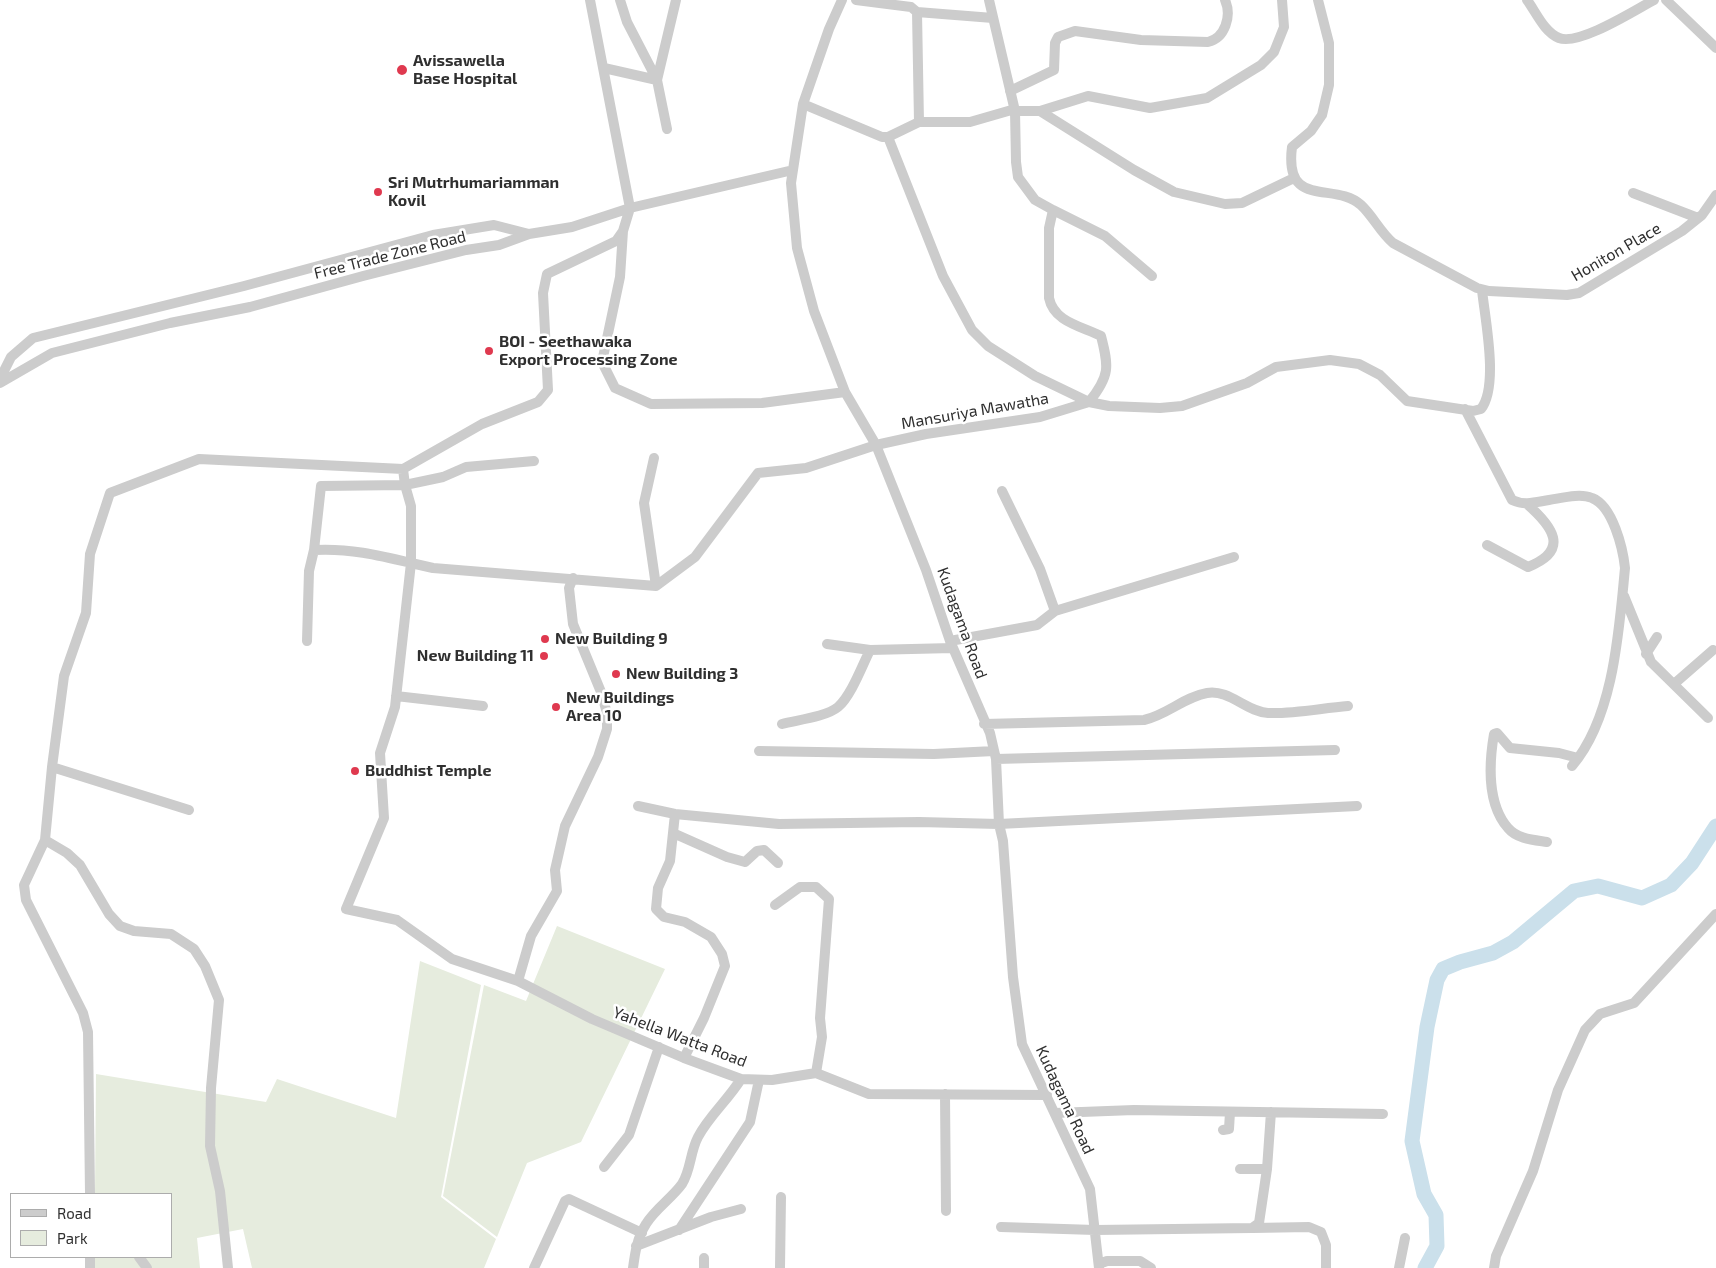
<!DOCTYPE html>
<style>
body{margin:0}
#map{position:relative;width:1716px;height:1268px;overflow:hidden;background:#fff;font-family:"Exo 2",sans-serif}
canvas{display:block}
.legend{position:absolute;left:10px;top:1193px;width:162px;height:65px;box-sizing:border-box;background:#fff;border:1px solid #acacac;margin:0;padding:6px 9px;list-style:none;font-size:15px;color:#2f2f2f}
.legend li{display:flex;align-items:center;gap:10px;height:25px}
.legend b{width:25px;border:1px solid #acacac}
</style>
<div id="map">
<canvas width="1716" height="1268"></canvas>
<ul class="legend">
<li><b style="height:6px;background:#ccc"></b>Road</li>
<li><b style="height:14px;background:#e6ecde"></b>Park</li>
</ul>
</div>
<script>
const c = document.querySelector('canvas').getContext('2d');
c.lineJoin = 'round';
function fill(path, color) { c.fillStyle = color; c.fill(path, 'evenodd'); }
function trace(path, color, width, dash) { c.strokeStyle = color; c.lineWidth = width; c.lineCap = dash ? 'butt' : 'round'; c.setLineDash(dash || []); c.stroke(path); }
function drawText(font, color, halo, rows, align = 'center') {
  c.font = font + ' "Exo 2",sans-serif'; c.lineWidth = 5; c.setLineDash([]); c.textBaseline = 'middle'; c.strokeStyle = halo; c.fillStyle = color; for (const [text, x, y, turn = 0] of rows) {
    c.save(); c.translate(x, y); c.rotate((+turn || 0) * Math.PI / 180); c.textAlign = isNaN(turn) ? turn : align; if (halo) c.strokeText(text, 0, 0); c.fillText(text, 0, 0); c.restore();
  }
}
fill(new Path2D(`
 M 557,926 L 665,969 L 581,1142 L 527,1163 L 497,1237 L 443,1196 L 484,985 L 526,1001 Z
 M 420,961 L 481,985 L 441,1197 L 496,1239 L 484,1268 L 252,1268 L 243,1229 L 197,1238 L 200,1268 L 95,1268 L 95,1257 L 171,1257 L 171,1194 L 95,1194 L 96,1074 L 266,1102 L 277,1079 L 396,1118 Z`), '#e6ecde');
trace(new Path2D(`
 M 1425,1268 L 1437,1246 L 1436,1215 L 1424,1194 L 1412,1141 L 1427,1027 L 1437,980 L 1443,969 L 1460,962 L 1493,953 L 1513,942 L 1574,891 L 1598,886 L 1642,898 L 1671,885 L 1692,863 L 1716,826`), '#cbe0eb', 15);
trace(new Path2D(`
 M 620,0 L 627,22 L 657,80 L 667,129
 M 842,0 L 829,29 L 803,104 L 791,183 L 797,248 L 814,311 L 845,392 L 876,445 L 926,570 L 950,641 L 990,733 L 996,759 L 999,824 L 1003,841 L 1013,977 L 1022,1044 L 1090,1189 L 1099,1268
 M 856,0 L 911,7 L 917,12 L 919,122 L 970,122 L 1015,109
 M 989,0 L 1015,111 L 1016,162 L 1018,177 L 1035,200 L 1053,210 L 1049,228 L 1049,298 C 1054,322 1081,326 1101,336 C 1109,367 1110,376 1089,402 L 1109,406 L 1160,408 L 1182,406 L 1247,383 L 1276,367 L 1330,360 L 1359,364 L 1380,375 L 1407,401 L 1473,411 L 1481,409 C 1499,386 1485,319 1482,290
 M 1318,0 L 1329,43 L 1329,85 L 1322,115 L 1311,131 L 1292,147 C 1284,210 1335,181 1361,205 C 1373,216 1380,232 1393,243 L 1477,288 L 1489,291 L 1567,295 L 1579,293 L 1682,231 L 1702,215 L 1716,195
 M 1527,0 C 1536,12 1544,32 1559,38 C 1579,46 1635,10 1654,0
 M 1666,0 L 1716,48
 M 917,12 L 993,18
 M 604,68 L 657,80 L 676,0
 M 1010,91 L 1054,70 L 1055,43 L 1058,37 L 1075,31 L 1141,40 L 1208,42 C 1225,38 1232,16 1225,0
 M 803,104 L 882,137 L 888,137 L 919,122
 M 1015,111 L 1040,111 L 1088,96 L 1150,108 L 1207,98 L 1261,65 L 1274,52 L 1284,27 L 1282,0
 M 1040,111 L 1134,170 L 1174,192 L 1225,204 L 1242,203 L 1294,178
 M 1633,193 L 1698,218
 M 1053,210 L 1105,236 L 1152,276
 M 623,231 L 620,277 L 602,362 L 615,388 L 651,404 L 762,403 L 845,392
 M 0,379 L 11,357 L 33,338 L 244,286 L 433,235 L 494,225 L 529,234
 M 0,383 L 52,353 L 170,323 L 250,307 L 363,276 L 466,250 L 499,245 L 529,234 L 572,227 L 630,208 L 793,170
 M 1465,409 L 1512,500 C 1525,506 1536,502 1549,500 C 1562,498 1580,493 1592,498 C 1613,506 1623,549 1625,568 C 1619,630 1614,717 1572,766
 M 654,458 L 644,503 L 656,586
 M 403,469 L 405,485 L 411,506 L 411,563 L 433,568 L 656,586 L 695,557 L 758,473 L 806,468 L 876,445 L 926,434 L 1040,417 L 1089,402 L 1035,376 L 988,346 L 972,330 L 943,276 L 888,137
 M 1002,491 L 1040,569 L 1055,611
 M 1487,545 L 1528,567 C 1571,550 1552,526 1527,504
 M 314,550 L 321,486 L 405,485 L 443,477 L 466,467 L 534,461
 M 1624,596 L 1651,662 L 1708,718
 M 307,641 L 309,571 L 314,550 C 348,548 378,555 411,563 L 395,707 L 380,753 L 384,818 L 346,909 L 397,920 L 452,959 L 518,981 L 531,936 L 557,891 L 555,870 L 565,826 L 598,757 L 607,729 L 607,713 L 601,692 L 573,624 L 569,588 L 573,578
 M 950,641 L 1037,625 L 1055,611 L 1234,557
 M 827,644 L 870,650
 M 1646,654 L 1657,637
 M 1674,684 L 1713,650
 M 396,696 L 483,706
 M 782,724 C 797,720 826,717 838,707 C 851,696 862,666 870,650 L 953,648
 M 984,724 L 1144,720 C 1167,715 1184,697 1207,693 C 1229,689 1247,712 1268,713 C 1294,714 1322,708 1348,706
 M 759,751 L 934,754 L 994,751
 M 996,759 L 1335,750
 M 52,767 L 189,810
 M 638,806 L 675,814 L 779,824 L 919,822 L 999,824 L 1357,806
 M 675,814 L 670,861 L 658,888 L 656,909 L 664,917 L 685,922 L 711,937 L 722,954 L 725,966 L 704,1018 L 684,1058
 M 673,833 L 727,857 L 745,862 L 757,851 L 764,850 L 778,863
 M 45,840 L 67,853 L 80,865 L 109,914 L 120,926 L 134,931 L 171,934 L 194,949 L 205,966 L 219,1000 L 211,1088 L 210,1146 L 220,1191 L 228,1268
 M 1547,842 C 1534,840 1517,839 1508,828 C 1487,804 1489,763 1494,734 L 1497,733 L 1510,748 L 1559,753 L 1578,758
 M 775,905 L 800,887 L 816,887 L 829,899 L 820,1018 L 822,1037 L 816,1073
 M 518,981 L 592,1019 L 684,1058 L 741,1079 L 772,1080 L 816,1073 L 869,1094 L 1047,1095
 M 945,1094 L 946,1211
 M 1055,1113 L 1134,1110 L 1383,1114
 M 1223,1130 L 1229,1129 L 1230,1112
 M 604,1167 L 629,1135 L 659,1047
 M 1240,1169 L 1267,1169
 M 90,1194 L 88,1032 L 83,1013 L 26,900 L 24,885 L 45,840 L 52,767 L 64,676 L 86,613 L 90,554 L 110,493 L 199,459 L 403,469 L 482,424 L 538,402 L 548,390 L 543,293 L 547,274 L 616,241 L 623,231 L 630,208 L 590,0
 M 1001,1227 L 1095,1230 L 1252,1228 L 1259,1223 L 1267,1169 L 1271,1112
 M 1253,1228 L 1309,1227 L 1321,1232 L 1326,1245 L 1326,1268
 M 679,1230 L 750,1122 L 759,1080
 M 636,1246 L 711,1217 L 741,1209
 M 90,1257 L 90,1268
 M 139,1257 L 147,1268
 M 1099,1264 L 1107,1261 L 1140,1261 L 1151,1268
 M 534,1268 L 565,1201 L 569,1199 L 642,1233
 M 633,1268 C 635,1253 637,1238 646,1224 C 655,1209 671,1199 682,1184 C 691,1170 690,1152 698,1137 C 709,1116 728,1100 741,1079
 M 704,1268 L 704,1258
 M 780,1268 L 781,1197
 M 1399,1268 L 1405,1238
 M 1494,1268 L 1496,1256 L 1533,1171 L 1558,1090 L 1585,1030 L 1600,1014 L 1634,1003 L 1716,914`), '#ccc', 10);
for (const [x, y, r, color] of [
 [402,70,6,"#df394f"],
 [378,192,5,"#df394f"],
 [489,351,5,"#df394f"],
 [545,639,5,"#df394f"],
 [544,656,5,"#df394f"],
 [616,674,5,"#df394f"],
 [556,707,5,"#df394f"],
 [355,771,5,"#df394f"]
]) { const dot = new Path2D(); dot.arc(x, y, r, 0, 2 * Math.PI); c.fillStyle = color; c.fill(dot); trace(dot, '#fff', 2); }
drawText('bold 16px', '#2f2f2f', '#fff', [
 ["Avissawella",413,61],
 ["Base Hospital",413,79],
 ["Sri Mutrhumariamman",388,183],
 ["Kovil",388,201],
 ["BOI - Seethawaka",499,342],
 ["Export Processing Zone",499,360],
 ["New Building 9",555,639],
 ["New Building 11",534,656,"right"],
 ["New Building 3",626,674],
 ["New Buildings",566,698],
 ["Area 10",566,716],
 ["Buddhist Temple",365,771]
], 'left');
drawText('16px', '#2f2f2f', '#fff', [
 ["Honiton Place",1616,252,-30],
 ["Free Trade Zone Road",390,255,-14],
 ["Mansuriya Mawatha",975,411,-10],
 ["Kudagama Road",962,623,70],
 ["Yahella Watta Road",680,1037,21],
 ["Kudagama Road",1065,1100,65]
]);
</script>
